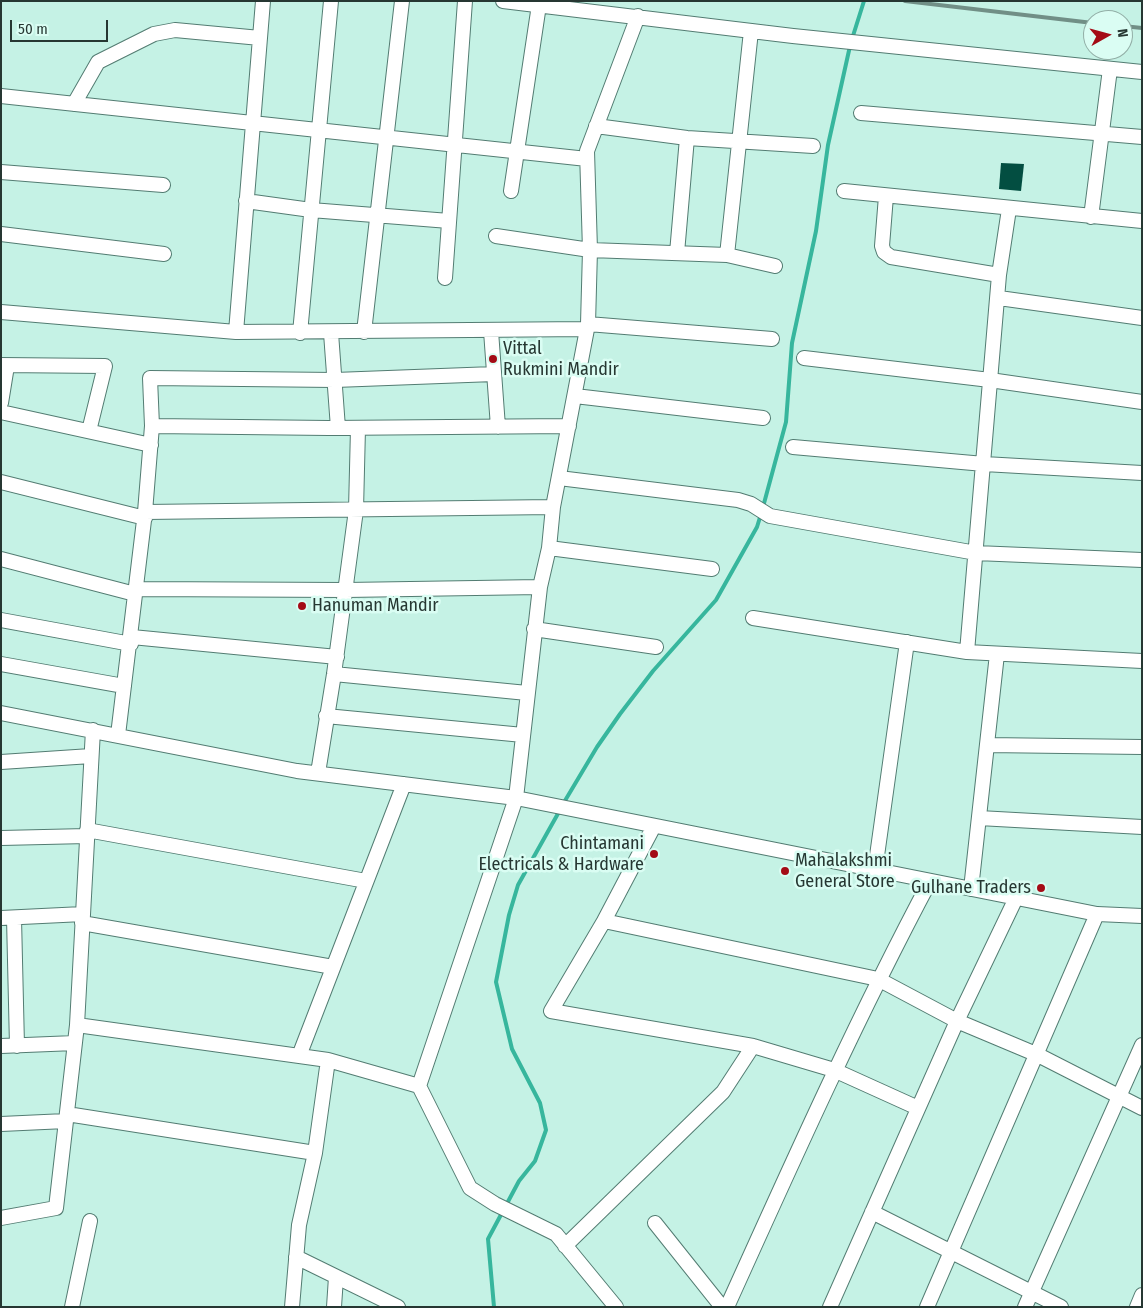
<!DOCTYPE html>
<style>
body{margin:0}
#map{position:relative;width:1143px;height:1308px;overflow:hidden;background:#c5f2e5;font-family:"Fira Sans Condensed",sans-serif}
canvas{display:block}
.frame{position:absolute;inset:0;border:2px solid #263732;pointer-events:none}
.north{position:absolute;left:1083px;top:10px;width:50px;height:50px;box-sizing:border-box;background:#dafdf3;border:1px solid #92aea6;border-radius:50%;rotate:83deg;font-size:14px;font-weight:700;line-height:20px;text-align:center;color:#263732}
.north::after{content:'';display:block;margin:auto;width:18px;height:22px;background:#a40b16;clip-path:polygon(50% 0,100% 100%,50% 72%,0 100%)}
.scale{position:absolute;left:10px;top:20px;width:98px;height:22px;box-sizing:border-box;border:2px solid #263732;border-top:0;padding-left:6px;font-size:15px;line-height:18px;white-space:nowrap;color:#263732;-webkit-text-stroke:4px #dafdf3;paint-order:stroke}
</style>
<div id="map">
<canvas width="1143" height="1308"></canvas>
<div class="frame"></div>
<div class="north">N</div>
<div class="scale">50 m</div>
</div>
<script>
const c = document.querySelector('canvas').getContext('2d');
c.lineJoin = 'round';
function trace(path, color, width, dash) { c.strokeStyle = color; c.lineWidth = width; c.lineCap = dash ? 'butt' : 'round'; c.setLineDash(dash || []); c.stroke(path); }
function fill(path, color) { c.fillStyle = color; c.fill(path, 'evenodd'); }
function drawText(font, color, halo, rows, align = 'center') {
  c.font = font + ' "Fira Sans Condensed",sans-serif'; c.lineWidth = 5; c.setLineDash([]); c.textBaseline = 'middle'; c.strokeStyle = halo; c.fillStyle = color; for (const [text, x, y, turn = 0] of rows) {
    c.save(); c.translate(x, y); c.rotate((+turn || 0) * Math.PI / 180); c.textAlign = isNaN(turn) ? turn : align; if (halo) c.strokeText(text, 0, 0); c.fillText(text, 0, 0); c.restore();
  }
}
trace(new Path2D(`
 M 852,39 L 864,1
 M 763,507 L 786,422 L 792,343 L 816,231 L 828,145 L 850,46
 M 563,804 L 597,747 L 620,714 L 653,671 L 716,600 L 757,527 L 761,514
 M 494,1307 L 488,1239 L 519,1181 L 535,1161 L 546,1130 L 540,1103 L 512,1049 L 496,982 L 509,915 L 518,885 L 560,810`), '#37b69d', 4);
fill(new Path2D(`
 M 1001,163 L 1024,164 L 1021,191 L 999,189 Z`), '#034e41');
const minor = new Path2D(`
 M 503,1 L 793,36 L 1142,72
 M 1,96 L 587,159
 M 74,104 L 98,62 L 154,34 L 175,30 L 260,38
 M 861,113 L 1142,137
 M 596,126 L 687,138 L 813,146
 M 1,172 L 163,185
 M 511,191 L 539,5
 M 844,191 L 1142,221
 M 886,196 L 882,246 L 884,252 L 891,257 L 999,275
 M 246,201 L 311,210 L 449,221
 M 1091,217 L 1110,69
 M 1,234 L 164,254
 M 496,236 L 590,250 L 727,255 L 775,266
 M 677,253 L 687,138
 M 727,255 L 751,31
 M 445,278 L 465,1
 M 999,298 L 1142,318
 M 1,312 L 236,332 L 587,329
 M 588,324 L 772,339
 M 491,331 L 498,427
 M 236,332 L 263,1
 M 364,332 L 402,1
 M 300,333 L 331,1
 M 331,333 L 338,428
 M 804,358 L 990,380 L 1142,402
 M 1,365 L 105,366 L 89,431
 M 575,396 L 763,418
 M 1,403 L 7,366
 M 1,412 L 151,445
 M 152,426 L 329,428 L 569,426
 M 793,447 L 984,464 L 1142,473
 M 559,478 L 738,500 L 751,504 L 770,516 L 976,553 L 1142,560
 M 1,482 L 145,518
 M 145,512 L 553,507
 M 549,548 L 712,569
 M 1,559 L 135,594
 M 136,589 L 346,590 L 540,587
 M 753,618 L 967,652 L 1142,661
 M 1,620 L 131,644
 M 534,629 L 656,647
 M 132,637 L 337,657
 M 967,652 L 999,275 L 1009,209
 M 1,664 L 124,686
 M 334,674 L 527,693
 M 1,713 L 297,771 L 516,798 L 1097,914 L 1142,916
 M 326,716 L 523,735
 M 118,735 L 145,512 L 152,426 L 150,378 L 335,380 L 494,374
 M 987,745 L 1142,747
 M 1,762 L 91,756
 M 318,773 L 334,674 L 356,510 L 358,428
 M 979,818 L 1142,827
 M 654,826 L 604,921 L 551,1011 L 753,1046 L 834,1070 L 918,1108
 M 87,830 L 366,881
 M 1,838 L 87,836
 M 875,870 L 907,642
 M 971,889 L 997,654
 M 1,918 L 83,914
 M 14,918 L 17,1046
 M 604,921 L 878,979 L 957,1021 L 1038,1055 L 1142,1108
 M 82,923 L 333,967
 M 77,1025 L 328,1060 L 419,1086 L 470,1188 L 495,1204 L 556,1234 L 616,1307
 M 1,1046 L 75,1043
 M 299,1056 L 404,784
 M 419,1086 L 516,798 L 540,587 L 549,548 L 553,507 L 588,324 L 590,250 L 587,151 L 638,16
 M 67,1114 L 315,1153
 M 1,1124 L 66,1121
 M 872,1212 L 1061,1307
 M 1,1218 L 56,1208 L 77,1025 L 93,730
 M 655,1223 L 722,1307
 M 565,1246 L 723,1092 L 753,1046
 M 296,1257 L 398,1307
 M 72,1307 L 90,1221
 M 292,1307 L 299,1225 L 315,1153 L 328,1060
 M 334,1307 L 336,1277
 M 727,1307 C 792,1163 856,1020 930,881
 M 830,1307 L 957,1021 L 1016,898
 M 927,1307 L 1097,914
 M 1025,1307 L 1142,1045
 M 1137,1307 L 1142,1295`);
trace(minor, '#537c72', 16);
trace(minor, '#fff', 14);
trace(new Path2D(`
 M 905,1 L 1093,23
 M 1123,26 L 1142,28`), '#718f86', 4);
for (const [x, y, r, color] of [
 [493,359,5,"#a40b16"],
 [302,606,5,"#a40b16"],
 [654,854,5,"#a40b16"],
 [785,871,5,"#a40b16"],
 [1041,888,5,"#a40b16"]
]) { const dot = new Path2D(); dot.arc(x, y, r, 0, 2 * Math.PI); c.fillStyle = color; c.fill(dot); trace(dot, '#dafdf3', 2); }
drawText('18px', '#263732', '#dafdf3', [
 ["Vittal",503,349],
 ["Rukmini Mandir",503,370],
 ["Hanuman Mandir",312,606],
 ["Chintamani",644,844,"right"],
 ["Electricals & Hardware",644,865,"right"],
 ["Mahalakshmi",795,861],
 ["General Store",795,882],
 ["Gulhane Traders",1031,888,"right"]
], 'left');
</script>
